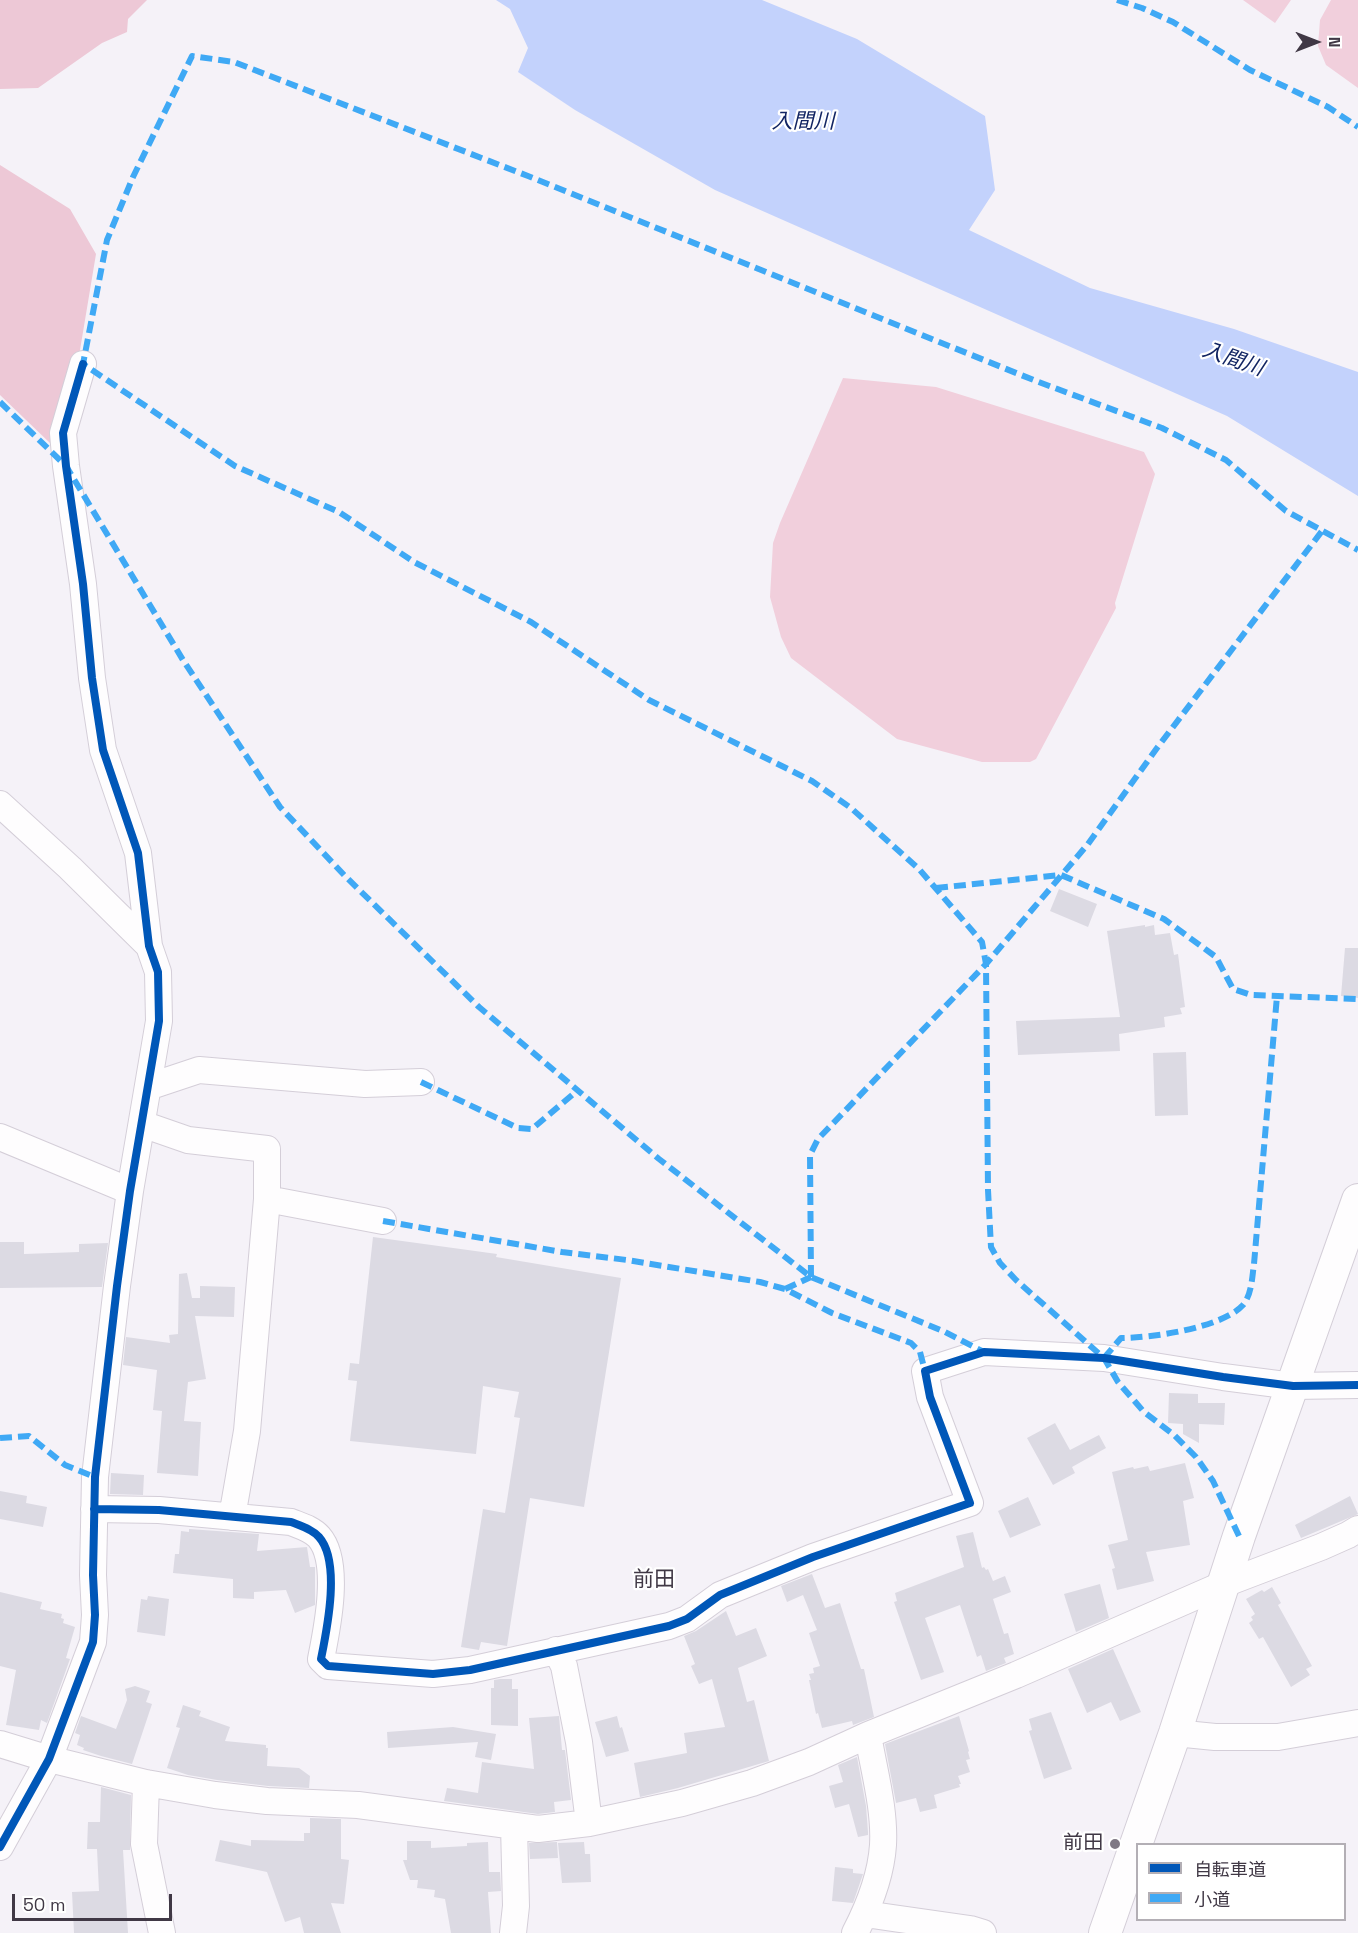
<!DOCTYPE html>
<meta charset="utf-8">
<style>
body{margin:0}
#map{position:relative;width:1358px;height:1933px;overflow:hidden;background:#f5f2f8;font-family:"Space Grotesk","Noto Sans JP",sans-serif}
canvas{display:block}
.legend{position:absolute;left:1136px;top:1843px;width:210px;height:78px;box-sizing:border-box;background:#fff;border:2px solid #b3afb5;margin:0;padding:8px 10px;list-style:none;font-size:18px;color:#403845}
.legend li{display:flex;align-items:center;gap:12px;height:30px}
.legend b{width:30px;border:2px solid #b3afb5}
.north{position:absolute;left:1286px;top:12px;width:60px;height:60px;-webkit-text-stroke:4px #fff;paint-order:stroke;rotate:90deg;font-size:16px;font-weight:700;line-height:24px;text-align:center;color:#403845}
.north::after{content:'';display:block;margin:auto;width:21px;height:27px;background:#403845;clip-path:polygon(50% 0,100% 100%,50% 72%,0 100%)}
.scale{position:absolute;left:12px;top:1894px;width:160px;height:27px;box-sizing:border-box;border:3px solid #403845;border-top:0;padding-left:8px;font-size:18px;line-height:21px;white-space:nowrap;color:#403845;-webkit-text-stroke:4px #fff;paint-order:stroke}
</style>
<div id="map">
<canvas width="1358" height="1933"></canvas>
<ul class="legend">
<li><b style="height:8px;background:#0057b8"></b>自転車道</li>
<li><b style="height:8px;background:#3fa9f5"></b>小道</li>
</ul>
<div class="north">N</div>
<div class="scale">50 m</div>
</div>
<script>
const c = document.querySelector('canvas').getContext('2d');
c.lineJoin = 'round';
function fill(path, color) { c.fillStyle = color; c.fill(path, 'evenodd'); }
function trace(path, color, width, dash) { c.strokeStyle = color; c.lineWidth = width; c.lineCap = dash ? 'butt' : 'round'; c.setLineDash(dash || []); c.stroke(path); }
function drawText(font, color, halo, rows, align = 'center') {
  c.font = font + ' "Space Grotesk","Noto Sans JP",sans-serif'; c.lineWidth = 4.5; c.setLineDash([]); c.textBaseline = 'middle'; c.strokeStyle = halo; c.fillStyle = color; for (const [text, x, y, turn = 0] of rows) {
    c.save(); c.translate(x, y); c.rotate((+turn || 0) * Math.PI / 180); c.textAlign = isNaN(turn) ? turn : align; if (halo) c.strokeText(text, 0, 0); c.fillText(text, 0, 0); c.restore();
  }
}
fill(new Path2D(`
 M 1243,0 L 1291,0 L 1275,23 Z
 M 1331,0 L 1358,0 L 1358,88 L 1326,65 L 1318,46 L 1320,20 Z
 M 843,378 L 936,387 L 1144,452 L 1155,474 L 1115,603 L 1116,608 L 1036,759 L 1030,762 L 982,762 L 897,739 L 791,658 L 781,637 L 770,597 L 773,543 L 780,523 Z`), '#f1cfdc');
fill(new Path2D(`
 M 0,0 L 147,0 L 128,19 L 127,32 L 102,43 L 38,88 L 0,89 Z
 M 0,165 L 70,209 L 96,254 L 78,362 L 55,420 L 51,444 L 0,395 Z`), '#edc8d6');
fill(new Path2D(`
 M 496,0 L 762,0 L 857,39 L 985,116 L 995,190 L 969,230 L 1090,288 L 1234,329 L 1358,372 L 1358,496 L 1227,416 L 715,190 L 575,110 L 518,72 L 528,48 L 510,9 Z`), '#c3d2fc');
fill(new Path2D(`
 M 1059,889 L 1097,904 L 1088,927 L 1050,911 Z
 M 1145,925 L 1145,927 L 1154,925 L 1155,935 L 1170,933 L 1174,955 L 1178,954 L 1185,1007 L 1180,1008 L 1182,1014 L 1164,1017 L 1165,1027 L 1119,1034 L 1120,1051 L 1018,1055 L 1016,1021 L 1120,1017 L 1107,931 Z
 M 1345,948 L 1358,948 L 1358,998 L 1341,996 Z
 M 1186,1052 L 1188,1115 L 1155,1116 L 1153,1053 Z
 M 373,1237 L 497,1254 L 496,1257 L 621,1278 L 584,1507 L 530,1498 L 507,1646 L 481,1642 L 479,1650 L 461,1647 L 483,1509 L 505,1513 L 520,1418 L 514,1417 L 519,1392 L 483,1386 L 476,1454 L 350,1441 L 357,1381 L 348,1380 L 350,1363 L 359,1364 Z
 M 0,1242 L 24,1242 L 24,1254 L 79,1252 L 79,1244 L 108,1243 L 102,1287 L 0,1288 Z
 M 187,1273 L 192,1298 L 200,1298 L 200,1286 L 235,1287 L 234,1317 L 195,1316 L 206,1379 L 188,1382 L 184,1421 L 201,1422 L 198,1476 L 157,1473 L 162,1411 L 153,1410 L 157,1370 L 123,1365 L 126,1337 L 170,1343 L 169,1335 L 178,1334 L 179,1274 Z
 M 1169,1393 L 1198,1394 L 1198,1403 L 1225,1403 L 1224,1425 L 1199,1424 L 1199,1443 L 1183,1434 L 1183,1424 L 1168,1423 Z
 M 1055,1423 L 1070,1450 L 1099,1435 L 1106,1448 L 1072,1467 L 1075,1473 L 1053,1485 L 1027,1438 Z
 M 1185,1463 L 1194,1498 L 1183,1501 L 1190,1545 L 1146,1552 L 1154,1581 L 1117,1590 L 1112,1569 L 1115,1568 L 1108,1545 L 1128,1540 L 1112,1472 L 1133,1467 L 1134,1469 L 1148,1466 L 1150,1471 Z
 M 111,1473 L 144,1475 L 143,1495 L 110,1494 Z
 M 0,1491 L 27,1496 L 26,1503 L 47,1507 L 43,1527 L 0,1519 Z
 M 1350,1496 L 1358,1514 L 1301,1538 L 1295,1525 Z
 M 1028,1497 L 1041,1525 L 1010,1538 L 998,1511 Z
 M 189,1529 L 259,1534 L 257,1551 L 307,1547 L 310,1567 L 315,1567 L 315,1605 L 295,1613 L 286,1590 L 254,1592 L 254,1599 L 233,1598 L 233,1579 L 173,1573 L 175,1554 L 179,1554 L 181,1531 L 189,1532 Z
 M 973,1532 L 982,1568 L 984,1567 L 986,1570 L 988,1569 L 993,1581 L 1005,1576 L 1011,1592 L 993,1599 L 1004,1634 L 1008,1633 L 1014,1654 L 1004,1658 L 1006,1663 L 986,1671 L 981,1655 L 977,1657 L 960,1605 L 925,1618 L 944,1672 L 921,1680 L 894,1602 L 897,1601 L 895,1593 L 964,1567 L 956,1536 Z
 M 812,1574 L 825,1608 L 840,1603 L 861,1669 L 864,1669 L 874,1717 L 853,1725 L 852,1721 L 822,1728 L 818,1713 L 816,1714 L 809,1680 L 811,1680 L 809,1674 L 814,1673 L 813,1668 L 820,1666 L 809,1633 L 817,1630 L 803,1595 L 787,1602 L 781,1586 Z
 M 1100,1584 L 1109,1618 L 1076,1632 L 1064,1594 Z
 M 1272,1587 L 1281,1603 L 1278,1605 L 1312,1666 L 1306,1669 L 1310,1675 L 1291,1687 L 1263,1637 L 1259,1639 L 1249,1623 L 1253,1620 L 1251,1617 L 1255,1614 L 1246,1599 L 1262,1590 L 1264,1592 Z
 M 0,1592 L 42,1602 L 40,1609 L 62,1614 L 61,1618 L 64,1619 L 63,1623 L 75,1627 L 66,1658 L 70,1659 L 47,1723 L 41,1720 L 39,1730 L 6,1725 L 16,1670 L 0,1666 Z
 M 148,1596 L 169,1599 L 165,1636 L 137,1632 L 141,1599 L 147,1600 Z
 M 726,1611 L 736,1636 L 756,1628 L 767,1656 L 738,1668 L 747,1702 L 754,1700 L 769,1761 L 678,1788 L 640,1797 L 634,1763 L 687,1753 L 684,1733 L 725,1727 L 712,1679 L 699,1684 L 691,1666 L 695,1664 L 684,1636 L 696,1631 Z
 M 1113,1649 L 1141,1712 L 1120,1721 L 1111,1702 L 1087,1713 L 1068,1669 Z
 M 500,1679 L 512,1679 L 512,1689 L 518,1689 L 518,1726 L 491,1725 L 491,1688 L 494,1688 L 494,1680 Z
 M 135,1686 L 150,1691 L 146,1702 L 152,1704 L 132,1764 L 101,1756 L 83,1750 L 84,1748 L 77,1745 L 80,1735 L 75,1733 L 81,1716 L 116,1729 L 127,1700 L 125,1689 Z
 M 183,1705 L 201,1711 L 199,1716 L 230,1727 L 225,1741 L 266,1745 L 266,1748 L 268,1748 L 267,1766 L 299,1768 L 310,1776 L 309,1788 L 268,1786 L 217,1780 L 188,1775 L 167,1768 L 180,1728 L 176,1727 Z
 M 1051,1712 L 1072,1769 L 1044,1779 L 1029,1731 L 1032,1730 L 1029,1719 Z
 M 559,1716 L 562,1750 L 565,1750 L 571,1800 L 554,1802 L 555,1812 L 538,1814 L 444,1801 L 447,1788 L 478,1793 L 482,1762 L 534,1769 L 529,1718 Z
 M 617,1716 L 620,1728 L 622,1727 L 629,1751 L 606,1757 L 595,1722 Z
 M 959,1716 L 969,1751 L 968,1752 L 970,1759 L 966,1760 L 970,1772 L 958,1776 L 961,1784 L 959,1784 L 960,1787 L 934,1795 L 937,1808 L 920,1812 L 916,1798 L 896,1803 L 885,1744 Z
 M 453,1727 L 496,1734 L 491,1760 L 475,1757 L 478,1742 L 388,1748 L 387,1732 Z
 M 857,1757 L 866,1806 L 868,1832 L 868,1835 L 858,1837 L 849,1804 L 835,1808 L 829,1786 L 843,1782 L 838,1765 Z
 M 101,1787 L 131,1795 L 130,1850 L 123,1850 L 128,1933 L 74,1933 L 72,1892 L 99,1891 L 97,1849 L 87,1849 L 88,1822 L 100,1822 Z
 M 310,1818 L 341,1819 L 341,1859 L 349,1860 L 344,1904 L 331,1903 L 341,1933 L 304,1933 L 300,1917 L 285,1922 L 267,1872 L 215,1861 L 220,1840 L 251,1846 L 251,1840 L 304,1841 L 304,1833 L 310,1833 Z
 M 407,1841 L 431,1841 L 431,1848 L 467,1846 L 467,1843 L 488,1842 L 489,1872 L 500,1872 L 501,1891 L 488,1892 L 491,1933 L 451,1933 L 445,1899 L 434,1897 L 435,1890 L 417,1888 L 418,1880 L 410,1880 L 403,1860 L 407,1860 Z
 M 557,1842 L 558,1858 L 530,1859 L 529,1843 Z
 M 584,1842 L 585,1854 L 590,1854 L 591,1882 L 562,1883 L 558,1843 Z
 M 835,1867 L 853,1869 L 853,1873 L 863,1874 L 853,1903 L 832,1901 Z`), '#dcdae3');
const minor = new Path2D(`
 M 0,804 L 70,868 L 149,946
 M 148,1087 L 199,1070 L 365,1084 L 421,1082
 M 142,1124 L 188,1140 L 267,1149 L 267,1199 L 247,1431 L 232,1517
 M 0,1137 L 130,1191
 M 267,1199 L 383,1221
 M 94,1509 L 159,1510 L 291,1522 C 301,1526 312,1529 319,1537 C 341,1562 327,1629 321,1659 L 328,1666 L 433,1674 L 470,1670 L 669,1626 L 687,1619 L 720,1595 L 813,1557 L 970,1503 L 930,1397 L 925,1371 L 984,1352 L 1104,1358 L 1223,1377 L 1293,1386 L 1358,1385
 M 556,1650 L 564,1666 L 579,1742 L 589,1823
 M 1175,1733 L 1215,1737 L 1278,1737 L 1358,1723
 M 0,1744 L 49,1759 L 146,1783 L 215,1795 L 267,1801 L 358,1805 L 538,1829 L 589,1823 L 682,1803 L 752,1783 L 809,1762 L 868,1735 L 1016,1675 L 1224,1584 L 1321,1547 L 1348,1535 L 1358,1529
 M 146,1783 L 144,1844 L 162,1933
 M 0,1847 L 49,1759 L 93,1642 L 95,1615 L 93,1575 L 95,1477 L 117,1286 L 130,1191 L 159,1021 L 158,972 L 149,946 L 138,853 L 103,750 L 92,678 L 83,584 L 66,466 L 63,433 L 83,364
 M 865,1914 L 970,1929 L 983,1933
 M 513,1933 L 516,1906 L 514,1826
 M 855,1933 C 869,1906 881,1876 883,1845 C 885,1809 874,1771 868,1735`);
const tertiary = new Path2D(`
 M 1105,1933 L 1175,1733 L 1239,1536 L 1358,1200`);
trace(minor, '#d4ced8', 28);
trace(tertiary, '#d4ced8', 34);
trace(minor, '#fefdfe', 26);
trace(tertiary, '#fefdfe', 32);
trace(new Path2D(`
 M 1117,0 L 1142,8 L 1173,22 L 1250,70 L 1328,107 L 1358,127
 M 0,402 L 66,466 L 183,660 L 280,807 L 346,877 L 479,1007 L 659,1159 L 811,1277 L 943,1331 L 984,1352
 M 936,888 L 1061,875 L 1164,919 L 1216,957 L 1233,989 L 1251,995 L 1358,999
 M 421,1082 L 518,1128 L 532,1129 L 578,1090
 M 383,1221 L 562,1252 L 627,1260 L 760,1282 L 785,1289 L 832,1313 L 911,1343 L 920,1352 L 925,1371
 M 811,1277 L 810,1155 L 818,1139 L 986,964 L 1088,844 L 1157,748 L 1322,531
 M 785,1289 L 811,1277
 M 1104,1358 L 1121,1338 C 1151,1338 1222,1328 1243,1305 C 1252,1294 1252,1277 1254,1264 L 1277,996
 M 0,1438 L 29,1436 L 65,1465 L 95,1477
 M 1239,1536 L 1213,1481 L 1196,1457 L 1174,1435 L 1144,1412 L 1118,1382 L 1104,1358 L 1016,1280 L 1000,1263 L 991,1247 L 988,1190 L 986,964 L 982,942 L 919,869 L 851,808 L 812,781 L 649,700 L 531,622 L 414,562 L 339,512 L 235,466 L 83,364 L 107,240 L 133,177 L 192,56 L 234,62 L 528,176 L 1036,381 L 1162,428 L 1226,460 L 1286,511 L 1358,550`), '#3fa9f5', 6, [12, 6]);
trace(new Path2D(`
 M 94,1509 L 159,1510 L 291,1522 C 301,1526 312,1529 319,1537 C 341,1562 327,1629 321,1659 L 328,1666 L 433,1674 L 470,1670 L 669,1626 L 687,1619 L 720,1595 L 813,1557 L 970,1503 L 930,1397 L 925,1371 L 984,1352 L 1104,1358 L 1223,1377 L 1293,1386 L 1358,1385
 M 0,1847 L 49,1759 L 93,1642 L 95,1615 L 93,1575 L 95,1477 L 117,1286 L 130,1191 L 159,1021 L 158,972 L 149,946 L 138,853 L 103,750 L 92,678 L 83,584 L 66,466 L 63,433 L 83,364`), '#0057b8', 8);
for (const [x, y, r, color] of [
 [1115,1844,6,"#7f7984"]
]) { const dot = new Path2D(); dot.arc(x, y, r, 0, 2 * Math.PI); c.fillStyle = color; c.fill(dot); trace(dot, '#fff', 2); }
drawText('20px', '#403845', '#fff', [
 ["前田",1103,1844]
], 'right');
drawText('italic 21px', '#122563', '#fff', [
 ["入間川",803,122],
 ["入間川",1233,360,19]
]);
drawText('21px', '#403845', '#fff', [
 ["前田",654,1580]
]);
</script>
